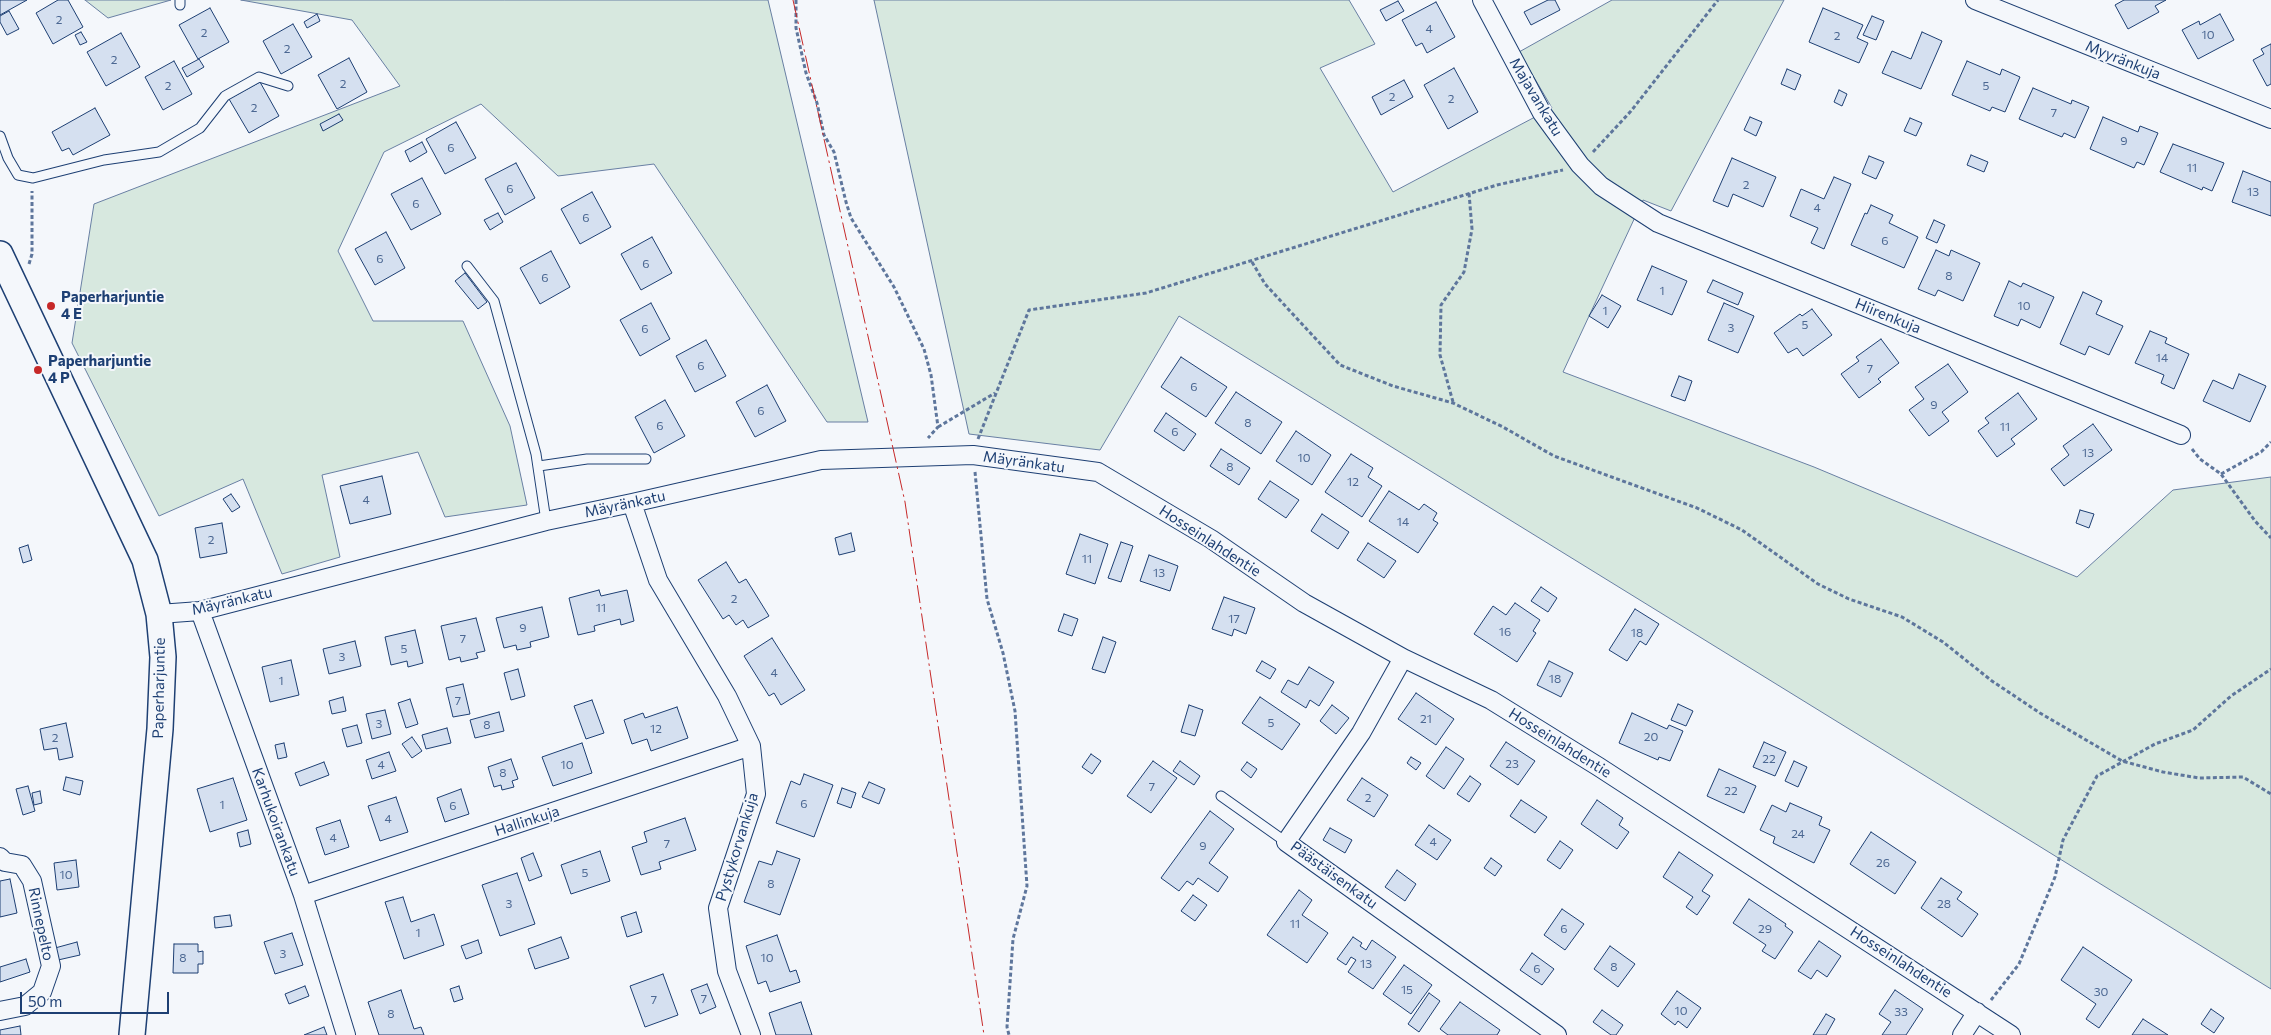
<!DOCTYPE html>
<html>
<head>
<meta charset="utf-8">
<style>
	body { margin:0 }
	#map { position:relative; width:2271px; height:1035px; overflow:hidden; background:#f4f7fb; font-family:Commissioner,sans-serif }
	canvas { display:block }
	.scale { position:absolute; left:20px; top:992px; width:149px; height:22px; box-sizing:border-box; border:2px solid #1d3f73; border-top:0; padding-left:6px; font-size:15px; line-height:18px; white-space:nowrap; color:#1d3f73; -webkit-text-stroke:4px #f4f7fb; paint-order:stroke }
</style>
</head>
<body>
<div id="map">
<canvas width="2271" height="1035"></canvas>
<div class="scale">50 m</div>
</div>
<script>
const context = document.querySelector('canvas').getContext('2d');
context.lineJoin = 'round';
function fillPath(path, color) { context.fillStyle = color; context.fill(path, 'evenodd'); }
const shape = rows => new Path2D(rows.map(r => 'M' + r).join(''));
function trace(path, color, width, dash) { context.strokeStyle = color; context.lineWidth = width; context.lineCap = dash ? 'butt' : 'round'; context.setLineDash(dash || []); context.stroke(path); }
function write(font, color, halo, rows, align = 'center') {
  context.font = font + ' Commissioner,sans-serif'; context.lineWidth = 4; context.setLineDash([]); context.textBaseline = 'middle'; context.strokeStyle = halo; context.fillStyle = color; for (const [text, x, y, turn = 0] of rows) {
    context.save(); context.translate(x, y); context.rotate((+turn || 0) * Math.PI / 180); context.textAlign = isNaN(turn) ? turn : align; if (halo) context.strokeText(text, 0, 0); context.fillText(text, 0, 0); context.restore();
  }
}
const green = shape([
	[85,0,171,0,108,18,85,0],
	[241,0,768,0,868,422,827,422,654,164,558,176,481,104,384,152,338,251,373,321,463,321,510,426,527,505,445,517,418,452,322,475,340,557,282,574,243,479,159,516,72,343,94,204,400,86,352,20,241,0],
	[874,0,1349,0,1375,44,1320,68,1393,192,1552,108,1519,52,1612,0,1784,0,1671,211,1643,200,1563,372,1814,467,2077,577,2173,490,2271,477,2271,989,1179,316,1100,450,969,434,874,0]
]);
fillPath(green, '#d7e8df');
trace(green, '#687fa3', 1);
const building = shape([
	[0,0,27,0,0,15,0,0],
	[58,0,68,0,83,27,53,44,36,13,58,0],
	[1548,0,1555,0,1560,10,1531,25,1524,12,1548,0],
	[2124,0,2166,0,2155,6,2159,12,2128,29,2115,5,2124,0],
	[1398,1,1404,11,1386,21,1380,10,1398,1],
	[1436,2,1455,37,1427,53,1422,43,1416,46,1402,20,1436,2],
	[210,8,229,42,198,59,179,25,210,8],
	[1823,8,1863,25,1857,38,1868,43,1859,63,1809,42,1823,8],
	[9,11,19,29,7,35,0,22,0,16,9,11],
	[317,14,320,21,307,28,304,22,317,14],
	[2220,14,2234,40,2198,59,2182,30,2199,21,2200,25,2220,14],
	[1872,16,1884,21,1876,40,1863,35,1872,16],
	[293,24,312,57,281,74,263,41,293,24],
	[81,32,87,42,80,45,75,35,81,32],
	[1922,32,1942,41,1921,89,1882,73,1892,51,1911,59,1922,32],
	[121,33,140,67,106,86,87,52,121,33],
	[2271,44,2271,84,2267,86,2253,60,2264,54,2261,49,2271,44],
	[349,58,367,92,337,109,318,75,349,58],
	[199,59,204,67,187,77,182,68,199,59],
	[174,61,192,94,163,110,145,77,174,61],
	[1967,61,2000,75,2002,69,2020,77,2005,112,1992,107,1990,111,1952,95,1967,61],
	[1454,68,1478,112,1448,129,1424,85,1454,68],
	[1787,69,1801,75,1795,90,1781,84,1787,69],
	[1404,80,1413,97,1381,115,1372,97,1404,80],
	[260,82,279,116,249,133,229,99,260,82],
	[2033,88,2071,104,2072,100,2089,107,2075,138,2064,133,2062,137,2019,119,2033,88],
	[1839,90,1847,94,1842,106,1834,102,1839,90],
	[95,108,110,135,73,155,69,148,62,151,52,132,95,108],
	[339,114,343,120,323,131,320,124,339,114],
	[1750,117,1762,122,1756,136,1744,130,1750,117],
	[2103,117,2138,132,2140,126,2158,133,2144,165,2137,162,2134,168,2090,149,2103,117],
	[1910,118,1922,123,1916,136,1904,131,1910,118],
	[456,122,476,158,445,174,426,139,456,122],
	[422,142,427,152,410,162,405,151,422,142],
	[2173,144,2224,163,2212,191,2203,187,2202,190,2160,172,2173,144],
	[1971,155,1988,162,1984,172,1967,165,1971,155],
	[1869,156,1884,162,1876,179,1862,173,1869,156],
	[1732,158,1776,177,1763,207,1733,194,1728,207,1713,201,1732,158],
	[516,163,535,198,505,215,485,179,516,163],
	[2243,171,2271,182,2271,216,2232,202,2243,171],
	[1834,177,1851,184,1824,249,1811,243,1818,228,1790,216,1801,189,1824,199,1834,177],
	[422,178,441,214,411,230,391,194,422,178],
	[592,192,611,227,580,244,561,209,592,192],
	[1871,205,1893,215,1889,223,1918,237,1904,268,1851,245,1865,213,1867,214,1871,205],
	[498,213,503,222,490,230,484,220,498,213],
	[1934,220,1945,225,1937,243,1926,238,1934,220],
	[386,232,405,268,375,285,355,249,386,232],
	[652,237,672,273,641,290,621,254,652,237],
	[1936,250,1949,256,1951,250,1980,263,1963,301,1938,290,1935,296,1918,289,1936,250],
	[551,251,570,287,540,304,520,268,551,251],
	[1652,266,1687,281,1672,315,1637,300,1652,266],
	[465,273,487,302,478,309,455,281,465,273],
	[1713,280,1743,293,1738,305,1707,292,1713,280],
	[2009,281,2021,287,2023,283,2054,297,2040,328,2021,319,2018,326,1994,316,2009,281],
	[2083,292,2102,301,2096,314,2123,326,2109,355,2089,346,2085,355,2060,344,2083,292],
	[1602,295,1621,306,1608,328,1589,316,1602,295],
	[651,303,670,339,640,356,620,320,651,303],
	[1724,303,1754,316,1738,353,1708,340,1724,303],
	[1812,309,1832,335,1803,356,1797,348,1788,353,1774,333,1800,314,1802,316,1812,309],
	[2150,331,2167,338,2165,343,2189,354,2174,389,2161,383,2164,375,2135,363,2150,331],
	[1881,339,1899,363,1878,379,1881,382,1859,398,1841,374,1859,361,1856,357,1881,339],
	[706,340,726,376,695,392,676,356,706,340],
	[1181,357,1227,387,1206,417,1161,387,1181,357],
	[1948,364,1968,392,1942,412,1949,421,1929,436,1909,410,1924,399,1915,387,1948,364],
	[2239,374,2266,386,2250,422,2203,401,2213,380,2233,389,2239,374],
	[1679,376,1692,381,1685,401,1671,396,1679,376],
	[767,385,786,421,755,437,736,402,767,385],
	[1236,392,1282,422,1261,454,1215,423,1236,392],
	[2018,393,2037,419,2011,439,2015,444,1997,457,1978,431,1989,423,1985,418,2018,393],
	[665,400,685,436,654,453,635,417,665,400],
	[1166,413,1196,434,1184,451,1154,431,1166,413],
	[2093,424,2112,450,2064,486,2051,469,2069,455,2063,446,2093,424],
	[1296,431,1331,455,1312,485,1276,461,1296,431],
	[1221,449,1250,468,1239,485,1210,466,1221,449],
	[1351,454,1373,468,1368,477,1382,486,1362,517,1325,492,1351,454],
	[382,476,391,514,350,524,340,486,382,476],
	[1270,481,1299,500,1286,518,1258,499,1270,481],
	[1389,491,1419,510,1424,504,1437,513,1433,520,1438,523,1418,553,1369,521,1389,491],
	[231,494,240,507,232,512,223,499,231,494],
	[2080,510,2094,514,2089,528,2076,523,2080,510],
	[1322,514,1349,532,1338,549,1311,531,1322,514],
	[222,523,227,553,200,558,195,528,222,523],
	[851,533,855,551,839,555,835,538,851,533],
	[1080,534,1108,544,1095,584,1066,574,1080,534],
	[1121,542,1133,546,1121,582,1108,578,1121,542],
	[1368,543,1396,561,1384,578,1357,560,1368,543],
	[28,545,32,560,23,563,19,548,28,545],
	[1149,555,1178,566,1170,591,1140,581,1149,555],
	[726,562,739,583,746,579,769,616,748,628,743,620,736,625,729,615,723,619,698,580,726,562],
	[1541,587,1557,598,1548,612,1531,601,1541,587],
	[599,590,601,596,627,590,634,621,621,625,620,619,594,626,595,631,578,635,569,598,599,590],
	[1224,597,1255,608,1246,634,1234,629,1232,636,1212,629,1224,597],
	[1515,603,1540,620,1533,631,1536,633,1517,662,1474,634,1493,606,1506,615,1515,603],
	[542,607,549,637,530,642,531,647,517,650,516,645,504,648,496,618,542,607],
	[1635,609,1659,624,1646,645,1640,641,1627,661,1609,650,1635,609],
	[1064,614,1078,619,1072,636,1058,631,1064,614],
	[476,618,485,651,476,653,478,658,461,662,460,657,449,660,441,626,476,618],
	[415,630,423,663,408,667,407,661,391,665,385,637,415,630],
	[1103,637,1116,642,1105,673,1092,669,1103,637],
	[772,638,805,690,781,705,774,693,769,696,744,656,772,638],
	[355,641,361,666,329,674,323,649,355,641],
	[291,660,299,695,270,702,262,667,291,660],
	[1262,661,1276,669,1270,679,1256,671,1262,661],
	[1549,661,1573,673,1561,697,1537,685,1549,661],
	[1309,667,1334,682,1319,706,1310,700,1306,708,1281,692,1288,680,1298,685,1309,667],
	[518,669,525,696,511,700,504,673,518,669],
	[463,684,470,714,453,717,446,688,463,684],
	[1416,693,1454,719,1436,745,1398,719,1416,693],
	[343,697,346,711,332,714,329,701,343,697],
	[1260,697,1300,724,1282,750,1242,723,1260,697],
	[410,699,418,724,406,728,398,703,410,699],
	[592,700,604,733,586,739,574,706,592,700],
	[1678,704,1693,711,1686,726,1671,720,1678,704],
	[1189,705,1203,710,1195,736,1181,732,1189,705],
	[1332,705,1349,718,1336,734,1320,721,1332,705],
	[677,707,688,738,651,751,647,739,632,744,624,720,643,713,645,718,677,707],
	[385,710,391,734,372,739,366,714,385,710],
	[499,712,504,731,475,738,470,720,499,712],
	[1632,713,1667,729,1669,725,1683,731,1670,761,1659,757,1658,760,1619,743,1632,713],
	[66,723,73,757,59,760,57,748,44,750,40,729,66,723],
	[357,725,362,743,347,747,342,729,357,725],
	[447,728,451,743,426,749,422,735,447,728],
	[412,737,422,751,412,758,402,744,412,737],
	[1506,742,1535,761,1518,785,1490,766,1506,742],
	[1764,742,1786,752,1775,776,1753,767,1764,742],
	[284,743,287,757,278,759,275,745,284,743],
	[582,743,592,773,553,786,542,757,582,743],
	[1446,747,1464,759,1444,789,1426,776,1446,747],
	[389,752,396,771,372,779,366,760,389,752],
	[1091,754,1101,761,1092,774,1082,767,1091,754],
	[1411,757,1421,763,1416,770,1407,763,1411,757],
	[511,759,518,779,512,781,514,787,502,790,501,785,494,787,488,767,511,759],
	[1153,761,1177,778,1151,813,1127,796,1153,761],
	[1180,761,1200,776,1194,785,1173,771,1180,761],
	[1794,761,1807,767,1798,787,1785,781,1794,761],
	[324,762,329,775,300,786,295,773,324,762],
	[1247,762,1257,769,1251,778,1241,770,1247,762],
	[1719,769,1756,786,1744,813,1707,796,1719,769],
	[804,774,833,785,814,837,776,823,791,781,800,785,804,774],
	[1470,776,1481,784,1469,802,1457,794,1470,776],
	[66,777,83,781,80,795,63,790,66,777],
	[233,778,247,820,210,832,197,789,233,778],
	[1362,778,1388,795,1374,817,1347,800,1362,778],
	[869,782,885,789,879,804,862,797,869,782],
	[28,786,35,811,23,815,16,789,28,786],
	[842,788,856,793,851,808,837,803,842,788],
	[461,789,469,814,445,822,437,798,461,789],
	[40,791,42,803,34,805,32,793,40,791],
	[396,797,408,832,380,841,368,806,396,797],
	[1521,800,1547,817,1535,833,1510,816,1521,800],
	[1597,800,1623,818,1619,825,1629,832,1617,849,1581,824,1597,800],
	[1790,803,1822,817,1819,825,1830,830,1814,863,1773,843,1775,837,1760,830,1772,805,1786,812,1790,803],
	[1210,811,1234,829,1209,863,1228,877,1218,892,1198,878,1193,885,1187,881,1179,891,1161,878,1210,811],
	[685,818,696,850,659,862,661,869,641,875,632,847,647,842,644,832,685,818],
	[340,820,349,847,325,855,316,828,340,820],
	[1429,825,1451,840,1437,860,1415,845,1429,825],
	[1330,828,1352,840,1345,853,1323,840,1330,828],
	[248,830,251,844,240,847,237,833,248,830],
	[1871,832,1916,862,1895,894,1850,864,1871,832],
	[1560,841,1573,850,1560,869,1547,860,1560,841],
	[600,851,610,881,571,894,561,865,600,851],
	[777,851,800,859,780,915,744,902,759,861,772,865,777,851],
	[1679,852,1713,875,1702,891,1710,896,1697,915,1686,907,1693,897,1663,877,1679,852],
	[533,853,542,876,529,881,521,858,533,853],
	[1491,858,1502,866,1495,876,1484,868,1491,858],
	[76,860,79,887,57,890,54,863,76,860],
	[1397,870,1416,884,1405,901,1385,887,1397,870],
	[517,873,535,924,500,936,482,885,517,873],
	[1941,878,1962,892,1957,899,1978,914,1962,937,1921,908,1941,878],
	[10,879,17,913,0,917,0,881,10,879],
	[1299,890,1312,900,1302,915,1328,933,1307,963,1267,935,1299,890],
	[1193,895,1207,905,1195,921,1181,911,1193,895],
	[403,897,411,922,434,914,444,945,404,959,385,902,403,897],
	[1749,899,1786,924,1785,926,1793,932,1775,959,1762,951,1766,945,1733,923,1749,899],
	[1562,909,1584,924,1565,950,1544,935,1562,909],
	[636,912,642,932,627,937,621,917,636,912],
	[230,915,232,926,215,928,214,917,230,915],
	[292,933,303,965,275,974,264,942,292,933],
	[777,935,790,972,796,970,800,982,770,992,766,981,758,984,746,946,777,935],
	[561,937,569,958,535,969,528,949,561,937],
	[1353,937,1362,943,1360,946,1366,950,1372,940,1396,957,1373,989,1348,972,1356,960,1351,957,1346,965,1337,959,1353,937],
	[478,940,482,953,466,959,461,946,478,940],
	[1819,941,1841,956,1827,977,1817,970,1811,979,1798,971,1819,941],
	[77,942,80,955,58,960,55,948,77,942],
	[174,944,198,944,198,952,203,951,203,964,198,964,198,973,173,973,174,944],
	[1610,946,1635,964,1618,987,1594,969,1610,946],
	[2083,947,2132,980,2099,1028,2086,1019,2096,1004,2061,980,2083,947],
	[1532,953,1554,969,1542,985,1520,970,1532,953],
	[26,959,30,972,0,982,0,967,26,959],
	[1404,965,1432,985,1411,1014,1383,994,1404,965],
	[663,974,678,1015,645,1027,630,986,663,974],
	[707,984,716,1007,700,1014,691,990,707,984],
	[305,986,309,996,289,1004,285,994,305,986],
	[459,986,463,999,454,1002,450,989,459,986],
	[401,990,414,1029,421,1027,424,1035,379,1035,368,1002,401,990],
	[1895,990,1923,1009,1906,1035,1882,1035,1891,1022,1879,1014,1895,990],
	[1677,991,1701,1008,1687,1028,1678,1021,1675,1025,1661,1014,1677,991],
	[1429,993,1440,1001,1419,1032,1408,1024,1429,993],
	[801,1002,812,1035,776,1035,769,1013,801,1002],
	[1460,1002,1500,1030,1497,1035,1448,1035,1440,1029,1460,1002],
	[2211,1009,2224,1018,2214,1033,2201,1024,2211,1009],
	[1602,1010,1623,1025,1616,1035,1611,1035,1593,1022,1602,1010],
	[1826,1014,1835,1019,1826,1035,1813,1035,1826,1014],
	[2143,1019,2168,1035,2132,1035,2143,1019],
	[20,1026,21,1035,0,1035,0,1030,20,1026],
	[324,1027,327,1035,304,1035,324,1027]
]);
fillPath(building, '#d5e0f0');
trace(building, '#1d3f73', 1);
const lane = shape([
	[180,5,180,0],
	[0,136,8,158,18,175,33,178,104,160,159,152,200,128,225,96,259,77,288,86],
	[467,266,494,301,536,454,546,521],
	[539,466,587,459,646,459],
	[1221,796,1286,842]
]);
const street = shape([
	[1482,0,1542,113,1580,165,1601,186,1658,223,2181,435],
	[1975,0,2271,119],
	[632,503,658,580,727,696,751,746,756,794,718,908,727,971,751,1035],
	[200,611,303,895,346,1035],
	[159,614,200,611,546,521,632,503,821,460,973,455,1098,472,1211,539,1304,603,1403,658,1491,700,1599,767,2011,1035],
	[1403,658,1361,733,1286,842,1557,1035],
	[0,857,5,862,22,865,32,881,51,966,42,992,25,1006,0,1011],
	[303,895,751,746],
	[1962,1035,1977,1012]
]);
const secondary = shape([
	[0,254,145,560,159,614,163,657,160,729,132,1035]
]);
trace(lane, '#1d3f73', 11);
trace(street, '#1d3f73', 20);
trace(secondary, '#1d3f73', 28);
trace(shape([
	[796,0,796,28,806,73,817,103,824,135,834,152,846,202,851,218,894,287,924,349,931,375,938,427,928,438],
	[1593,152,1631,111,1718,0],
	[1252,262,1265,284,1340,365,1393,386,1453,403,1503,427,1554,456,1697,508,1742,530,1818,584,1849,599,1902,617,1943,642,1992,681,2040,713,2122,761,2163,772,2199,778,2243,777,2271,794],
	[29,264,32,254,32,191],
	[1453,402,1440,355,1441,305,1464,272,1472,229,1469,193],
	[938,427,995,393],
	[978,439,1029,310,1146,293,1497,185,1563,170],
	[2192,449,2200,459,2221,474,2255,521,2271,538],
	[975,472,987,599,1003,653,1015,711,1027,886,1013,939,1007,1027,1009,1035],
	[2221,474,2261,452,2271,442],
	[1991,1000,2019,964,2055,877,2063,840,2097,776,2155,744,2193,730,2231,696,2271,669]
]), '#5e769c', 3, [4, 2.5]);
trace(lane, '#f4f7fb', 9);
trace(street, '#f4f7fb', 18);
trace(secondary, '#f4f7fb', 25);
trace(shape([
	[793,0,905,502,984,1035]
]), '#c62828', 1, [18, 4, 2.5, 4]);
for (const [x, y, r, color] of [
	[51,306,5,"#c62828"],
	[38,370,5,"#c62828"]
]) { const dot = new Path2D(); dot.arc(x, y, r, 0, 2 * Math.PI); context.fillStyle = color; context.fill(dot); trace(dot, '#f4f7fb', 2); }
write('12px', '#4b6792', null, [
	["2",59,20],
	["4",1429,29],
	["2",204,33],
	["10",2208,35],
	["2",1837,36],
	["2",287,49],
	["2",114,60],
	["2",343,84],
	["2",168,86],
	["5",1986,86],
	["2",1392,97],
	["2",1451,99],
	["2",254,108],
	["7",2054,113],
	["9",2124,141],
	["6",451,148],
	["11",2192,168],
	["2",1746,185],
	["6",510,189],
	["13",2253,192],
	["6",416,204],
	["4",1817,208],
	["6",586,218],
	["6",1885,241],
	["6",380,259],
	["6",646,264],
	["8",1949,276],
	["6",545,278],
	["1",1662,291],
	["10",2024,306],
	["1",1605,311],
	["5",1805,325],
	["3",1731,328],
	["6",645,329],
	["14",2162,358],
	["6",701,366],
	["7",1870,369],
	["6",1194,387],
	["9",1934,405],
	["6",761,411],
	["8",1248,423],
	["6",660,426],
	["11",2005,427],
	["6",1175,432],
	["13",2088,453],
	["10",1304,458],
	["8",1230,467],
	["12",1353,482],
	["4",366,500],
	["14",1403,522],
	["2",211,540],
	["11",1087,559],
	["13",1159,573],
	["2",734,599],
	["11",601,608],
	["17",1234,619],
	["9",523,628],
	["16",1505,632],
	["18",1637,633],
	["7",463,639],
	["5",404,649],
	["3",342,657],
	["4",774,673],
	["18",1555,679],
	["1",281,681],
	["7",458,701],
	["21",1426,719],
	["5",1271,723],
	["3",379,724],
	["8",487,725],
	["12",656,729],
	["20",1651,737],
	["2",55,738],
	["22",1769,759],
	["23",1512,764],
	["4",381,765],
	["10",567,765],
	["8",503,773],
	["7",1152,787],
	["22",1731,791],
	["2",1368,798],
	["6",804,804],
	["1",222,805],
	["6",453,806],
	["4",388,819],
	["24",1798,834],
	["4",333,838],
	["4",1433,842],
	["7",667,844],
	["9",1203,846],
	["26",1883,863],
	["5",585,873],
	["10",66,875],
	["8",771,884],
	["3",509,904],
	["28",1944,904],
	["11",1295,924],
	["6",1564,929],
	["29",1765,929],
	["1",418,933],
	["3",283,954],
	["8",183,958],
	["10",767,958],
	["13",1366,964],
	["8",1614,967],
	["6",1537,969],
	["15",1407,990],
	["30",2101,992],
	["7",704,999],
	["7",654,1000],
	["10",1681,1011],
	["33",1901,1012],
	["8",391,1014]
]);
write('15px', '#1d3f73', '#f4f7fb', [
	["Myyränkuja",2123,60,22],
	["Majavankatu",1536,97,59],
	["Hiirenkuja",1888,316,22],
	["Mäyränkatu",1024,462,8],
	["Mäyränkatu",625,504,-12],
	["Hosseinlahdentie",1210,541,33],
	["Mäyränkatu",232,601,-13],
	["Paperharjuntie",159,688,-89],
	["Hosseinlahdentie",1560,743,32],
	["Hallinkuja",527,821,-18],
	["Karhukoirankatu",276,822,70],
	["Pystykorvankuja",737,847,-73],
	["Päästäisenkatu",1334,875,36],
	["Rinnepelto",41,924,78],
	["Hosseinlahdentie",1901,962,33]
]);
write('bold 15px', '#1d3f73', '#f4f7fb', [
	["Paperharjuntie",61,297],
	["4 E",61,314],
	["Paperharjuntie",48,361],
	["4 P",48,378]
], 'left');
</script>
</body>
</html>
